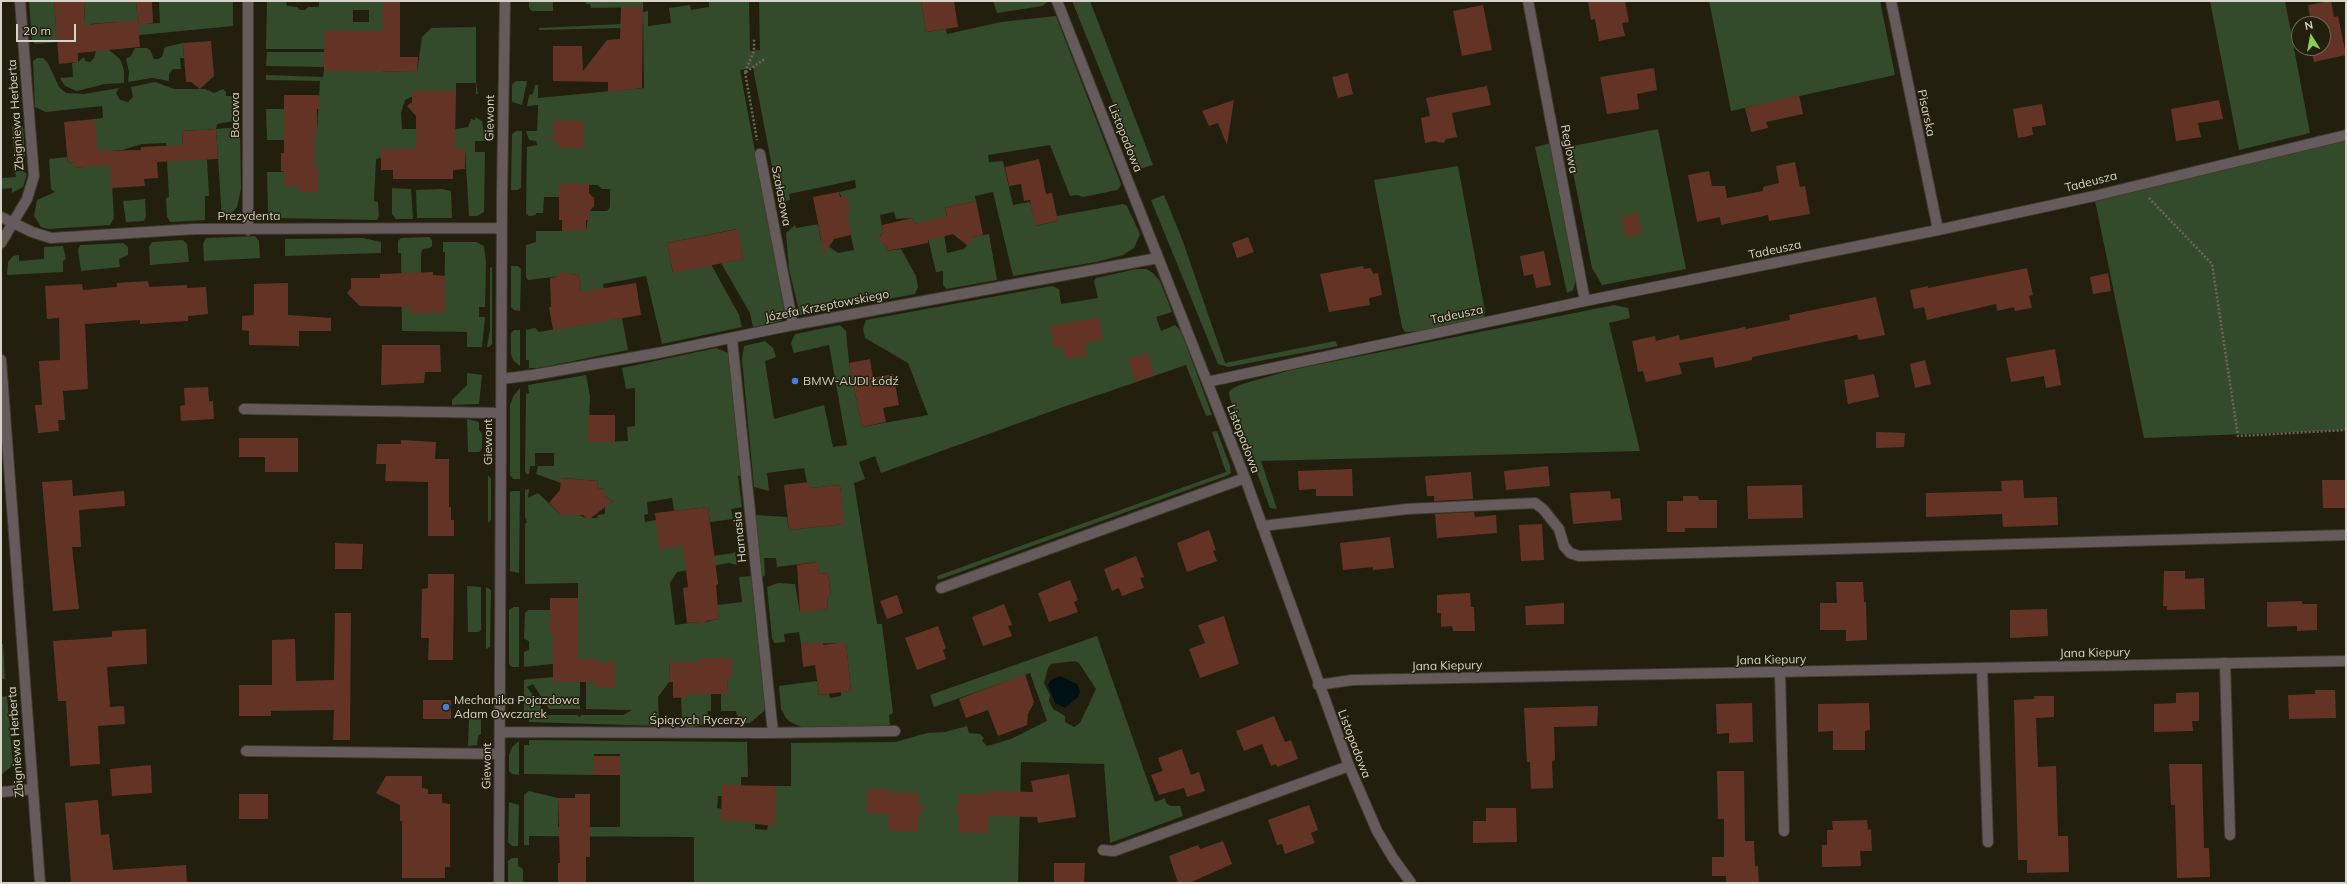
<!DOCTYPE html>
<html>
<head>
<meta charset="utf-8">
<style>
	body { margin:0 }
	#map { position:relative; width:2347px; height:884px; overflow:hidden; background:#231f0e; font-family:Mulish,sans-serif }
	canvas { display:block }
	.frame { position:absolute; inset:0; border:2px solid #d6d4c8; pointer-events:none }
	.north { position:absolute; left:2291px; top:16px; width:40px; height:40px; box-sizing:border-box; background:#231f0e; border:1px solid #6b6758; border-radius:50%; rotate:349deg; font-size:11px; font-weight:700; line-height:16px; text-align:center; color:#d6d4c8 }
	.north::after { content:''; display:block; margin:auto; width:14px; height:18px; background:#87cf4a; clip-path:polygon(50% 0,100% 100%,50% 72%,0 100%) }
	.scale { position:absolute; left:16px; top:24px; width:60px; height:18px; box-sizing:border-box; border:2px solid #d6d4c8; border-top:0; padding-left:5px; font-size:12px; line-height:14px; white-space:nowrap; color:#d6d4c8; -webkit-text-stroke:3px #231f0e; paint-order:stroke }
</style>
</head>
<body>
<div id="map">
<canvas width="2347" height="884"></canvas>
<div class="frame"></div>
<div class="north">N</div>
<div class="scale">20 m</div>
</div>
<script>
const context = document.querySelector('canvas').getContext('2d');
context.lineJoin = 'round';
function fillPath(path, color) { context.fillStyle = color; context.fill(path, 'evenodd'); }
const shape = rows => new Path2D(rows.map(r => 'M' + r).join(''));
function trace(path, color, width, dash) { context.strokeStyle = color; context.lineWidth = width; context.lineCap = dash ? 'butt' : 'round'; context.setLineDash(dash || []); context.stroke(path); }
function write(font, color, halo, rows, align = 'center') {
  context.font = font + ' Mulish,sans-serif'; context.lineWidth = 3; context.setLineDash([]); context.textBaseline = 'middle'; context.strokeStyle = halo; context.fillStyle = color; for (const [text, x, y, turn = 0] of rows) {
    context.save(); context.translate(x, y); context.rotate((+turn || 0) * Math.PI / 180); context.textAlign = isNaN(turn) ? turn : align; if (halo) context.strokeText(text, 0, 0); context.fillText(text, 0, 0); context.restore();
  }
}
fillPath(shape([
	[29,1,54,1,56,26,85,23,84,1,136,1,138,24,160,23,159,2,161,1,233,1,233,26,119,37,117,22,90,24,91,39,35,44,32,41],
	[267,1,286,1,287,6,297,7,300,10,305,10,308,7,319,7,319,1,383,1,383,72,417,72,422,37,431,28,476,27,476,82,478,94,476,94,476,83,456,83,456,91,424,91,405,100,401,113,402,129,456,129,468,127,471,119,475,120,475,117,482,121,485,141,475,141,475,152,485,152,484,212,477,216,469,216,465,149,382,149,381,158,376,159,374,201,378,202,379,215,377,220,277,218,268,213,267,172,285,172,285,186,298,186,298,192,318,192,318,168,315,168,300,140,267,140,266,109,284,109,284,130,317,130,320,81,266,80,266,75,323,77,324,71,357,71,357,31,324,31,324,49,266,49],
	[369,10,369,22,353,22,353,10],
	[529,1,553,1,553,11,532,11,529,8],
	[586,1,643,1,643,7,591,8,590,4,586,4],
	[715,1,749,1,750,51,760,50,759,1,921,1,926,32,946,29,947,34,1001,22,1056,16,1121,184,1120,187,1117,190,1083,197,1077,195,1070,196,1050,145,988,155,989,162,1003,161,1013,205,1030,202,1036,226,1058,221,1057,216,1123,204,1127,206,1140,234,1134,248,1123,255,1096,262,1013,276,993,192,975,196,976,201,945,208,949,227,943,228,947,253,964,249,973,237,989,234,997,280,946,289,943,285,943,271,936,272,924,222,914,224,913,218,896,219,894,212,880,215,883,232,880,236,882,242,886,245,887,251,901,249,916,276,918,287,915,294,800,315,789,269,786,233,795,225,796,228,819,224,818,224,821,241,838,253,854,250,846,212,849,212,839,192,856,188,855,180,789,194,790,200,779,203,753,68,740,70,765,206,787,307,781,321,753,327,750,313,721,263,743,259,737,229,667,243,673,273,707,257,739,315,742,327,662,344,646,276,603,284,610,320,622,318,628,350,538,368,529,368,529,360,526,360,526,330,535,328,539,332,586,324,578,274,528,280,526,277,526,245,536,242,536,231,586,231,589,211,607,211,610,207,610,189,602,189,598,185,559,184,559,197,544,197,543,213,536,213,536,215,529,216,526,213,527,147,537,145,536,141,529,140,526,131,537,131,538,109,538,105,527,106,529,95,533,94,535,85,538,85,538,98,644,88,643,12,648,11,648,26,671,23,669,8,690,5,691,10,709,7,709,2],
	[993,1,1047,1,1047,2,1042,6,997,13],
	[1072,1,1090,1,1153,165,1140,169],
	[1709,1,1880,1,1895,75,1731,111],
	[2210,1,2285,1,2310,133,2239,150],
	[621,24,621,28,539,30,539,28],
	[183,43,184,58,180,58,181,69,173,69,169,74,169,81,152,78,128,82,129,72,126,59,131,56,135,48,147,48,150,50,154,59,158,59,162,57,165,47],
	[99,49,109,50,120,59,124,70,124,83,105,84,77,91,65,86,60,78,73,77,72,63,78,62,84,57,85,61,90,62,94,58,96,51],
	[267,52,324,52,324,67,266,66],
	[37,58,43,58,48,63,59,87,66,93,84,94,119,88,116,93,120,100,128,102,133,97,131,87,155,82,174,89,205,89,214,93,223,89,226,92,226,96,233,96,233,121,217,124,216,129,240,127,241,189,237,207,230,215,222,218,216,129,182,131,184,160,207,159,209,196,205,196,205,220,170,222,167,216,166,198,169,197,166,143,142,144,122,150,110,151,114,218,110,225,48,229,41,227,34,216,37,200,55,192,51,189,49,159,67,157,68,163,74,162,75,168,83,167,83,162,95,119,103,118,102,106,46,112,35,107,33,61],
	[516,81,527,81,522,105,512,102,512,84],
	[23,126,25,156,21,160,15,161,12,127],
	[1658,129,1686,269,1602,285,1592,268,1568,147],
	[516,131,522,131,521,188,518,190,511,190,512,134],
	[2346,135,2346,430,2144,438,2094,196],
	[1551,143,1576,279,1573,290,1567,293,1535,147],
	[1458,166,1485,311,1484,317,1423,331,1405,332,1402,327,1374,180],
	[15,171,23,171,27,174,23,187,12,193,12,188,1,189,1,178,16,177],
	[392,188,411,189,413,219,396,219,392,214],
	[442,189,451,191,452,218,417,218,416,190],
	[1164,195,1182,239,1225,363,1335,341,1338,346,1228,367,1218,364,1151,200],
	[145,199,146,217,144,221,126,222,123,201],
	[255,236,259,241,260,258,204,261,203,244,206,238],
	[429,237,432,240,432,246,430,248,423,249,421,253,421,275,409,276,409,312,444,313,445,252,443,252,443,242,476,242,484,246,486,262,485,307,479,307,479,317,485,317,482,347,467,347,467,332,402,331,401,253,398,253,398,241,401,238],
	[363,238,381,242,381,253,285,256,285,239],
	[183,240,187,244,189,262,150,265,149,247,152,242],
	[123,243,128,247,128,255,119,259,120,267,81,271,78,250,80,245],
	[63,246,66,259,63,261,63,272,7,275,8,262,13,256,19,255,19,261,44,259,44,247],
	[511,266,518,266,521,269,520,311,514,310,511,307],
	[492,267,492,344,489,347,487,347,490,330,490,268],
	[1136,269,1146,269,1153,273,1160,281,1172,312,1156,317,1161,331,1175,325,1181,331,1212,415,1206,416,1186,365,1063,407,881,473,875,456,859,462,865,479,854,483,877,624,882,624,893,713,889,715,890,725,879,727,802,727,790,722,786,718,781,709,779,686,817,681,819,695,829,694,830,698,841,696,841,692,851,691,846,643,801,644,799,632,784,634,785,642,774,643,772,638,767,587,778,583,795,584,800,612,828,609,827,596,831,595,828,573,819,574,817,562,777,567,776,558,764,558,765,575,762,578,754,515,787,517,789,530,843,524,840,485,810,488,810,482,807,482,804,468,767,473,769,491,754,487,742,359,744,346,765,341,773,348,776,357,765,361,774,419,824,405,833,447,847,445,829,345,794,353,791,343,795,334,840,325,846,331,849,363,862,427,928,415,908,363,865,338,863,329,866,320,1052,286,1059,289,1061,304,1098,298,1094,281,1096,278],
	[1614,305,1628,308,1630,318,1609,323,1640,451,1261,461,1277,509,1270,508,1230,399,1229,392,1232,389,1239,385,1291,370],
	[514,330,520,330,520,366,513,360,511,354,511,333],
	[716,348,728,353,742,475,738,476,742,507,731,509,733,519,710,522,708,507,674,511,672,498,647,502,648,514,644,515,645,522,656,520,703,543,705,557,734,553,735,551,737,565,729,563,677,572,670,583,675,625,697,622,701,625,705,622,719,619,717,605,742,602,739,577,752,576,766,700,764,711,750,723,739,724,736,711,721,711,721,694,727,691,728,678,732,678,732,658,700,658,700,662,670,662,669,682,658,697,659,726,529,722,529,717,524,715,524,680,530,679,553,677,553,682,580,682,580,709,549,709,533,684,527,687,547,715,577,715,580,717,581,715,623,715,632,710,586,709,586,682,595,682,595,688,597,659,524,667,524,652,529,650,529,641,524,639,525,613,528,610,550,610,550,634,578,634,578,583,525,584,525,524,527,522,525,517,525,490,529,489,528,498,538,493,561,515,567,510,586,518,597,518,598,515,605,514,605,507,613,501,604,496,604,489,597,488,598,481,562,478,561,483,536,474,538,466,554,466,554,453,535,453,535,466,530,466,529,474,526,474,525,471,526,394,529,393,528,385,586,375,590,397,588,442,628,441,627,427,635,426,635,388,626,389,622,368],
	[467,373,482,375,479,404,452,405,452,400,467,385],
	[520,388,520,479,513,479,510,475,510,405,514,395],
	[467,419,479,422,479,430,482,433,482,449,479,452,468,452],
	[1217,431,1230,466,1231,473,1226,476,938,580,937,576,1226,472,1212,432],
	[488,475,491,479,491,520,488,523],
	[513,491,520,491,519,573,510,571,510,492],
	[467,586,481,587,481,630,479,632,468,632],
	[486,587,491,590,490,647,486,649],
	[514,607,519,607,519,667,512,667,509,664,509,610],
	[1097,636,1155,802,1165,798,1166,803,1171,806,1180,806,1183,816,1110,843,1104,764,1021,762,1018,883,694,883,694,837,529,836,529,845,524,845,524,795,529,791,558,798,558,827,620,827,620,754,594,754,594,775,524,774,524,745,529,745,529,740,747,742,748,777,741,777,741,785,722,796,718,796,717,808,755,814,755,829,767,830,776,786,791,786,791,743,896,742,927,733,945,732,967,726,969,733,980,734,984,738,982,741,987,746,1011,739,1047,721,1030,673,934,707,930,695],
	[1075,661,1079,663,1096,689,1080,723,1074,727,1065,722,1065,716,1053,709,1049,701,1050,695,1044,683,1048,668,1051,664],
	[3,644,5,679,1,679,1,645],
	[701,690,711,690,711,711,707,711,708,716,704,724,690,728,682,725,681,697,685,697,688,694,701,694],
	[7,696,13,765,1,775,1,697],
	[481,717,481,734,478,736,477,745,468,746,469,718],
	[519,741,519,775,512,774,509,771,509,755,512,747],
	[509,802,519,805,518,846,512,846,508,842],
	[512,858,518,858,518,866,523,869,523,883,508,883,508,861]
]), '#334b2a');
fillPath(shape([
	[1060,676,1077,684,1080,691,1078,697,1065,708,1055,703,1048,685,1051,680]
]), '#001115');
fillPath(shape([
	[54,1,84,1,85,25,138,20,140,47,78,53,78,62,59,64],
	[136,1,152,1,153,23,138,25],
	[383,1,400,1,400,57,418,57,417,72,324,71,324,31,383,31],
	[921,1,954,1,958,27,926,32],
	[1588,1,1625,1,1629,22,1622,23,1625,36,1599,41,1595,19,1591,20],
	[2331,1,2334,17,2338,16,2346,55,2314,62,2311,48,2323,48,2323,24,2305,24,2311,23,2308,5],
	[1483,5,1492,50,1462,56,1453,11],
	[621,7,643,7,642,88,608,92,608,82,553,81,553,46,582,46,583,71,607,40,620,39],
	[211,41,214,76,200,89,191,82,186,82,183,43],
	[1654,68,1657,90,1637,94,1639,109,1607,114,1600,77],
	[1348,73,1353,94,1338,98,1332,77],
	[1487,86,1491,105,1452,113,1457,137,1446,139,1444,143,1434,141,1425,143,1421,118,1430,116,1426,98],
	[412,91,456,91,455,149,465,149,465,169,453,170,453,179,393,179,393,170,381,170,381,149,416,149,416,116,407,106,412,102],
	[284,95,319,95,320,109,317,109,317,130,315,130,315,168,318,168,318,192,298,192,298,186,284,186,285,172,281,171,281,153,284,153],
	[1799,95,1803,114,1766,122,1768,128,1751,132,1745,108],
	[1234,100,1227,145,1218,123,1209,126,1202,111],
	[2219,100,2223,119,2198,123,2201,137,2176,141,2171,109],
	[2042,104,2046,125,2032,127,2033,135,2018,138,2013,109],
	[95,119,98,151,141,150,141,147,183,145,182,131,216,129,218,159,157,162,158,178,144,179,145,186,111,188,110,165,74,168,74,162,68,163,64,122],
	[554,120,584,121,583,148,559,148,559,142,553,142],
	[1039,159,1046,194,1052,193,1058,221,1035,226,1030,200,1024,201,1021,184,1009,186,1005,167],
	[1795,162,1800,187,1805,186,1810,214,1769,221,1768,215,1721,225,1720,217,1697,222,1688,175,1709,171,1712,186,1725,186,1727,198,1763,191,1763,187,1779,183,1776,166],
	[559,184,589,184,589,193,594,198,594,206,589,212,589,220,586,220,586,231,562,231,562,220,559,220],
	[839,192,840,197,847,196,850,212,847,212,851,235,834,239,824,255,813,197],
	[976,201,983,235,973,237,968,246,953,234,928,240,928,243,887,251,886,245,878,240,883,232,882,225,913,218,914,224,947,216,945,208],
	[1637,213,1642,233,1627,237,1621,217],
	[738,229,743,259,673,273,667,243],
	[1248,237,1254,252,1237,258,1232,243],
	[1544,251,1551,285,1536,288,1533,274,1524,276,1520,256],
	[1363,266,1364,269,1371,268,1373,274,1378,273,1382,295,1369,298,1370,305,1329,312,1320,274],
	[2027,268,2033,295,2029,296,2032,308,2015,311,2014,307,1997,311,1996,304,1927,320,1924,307,1914,309,1910,290,1928,286,1928,288],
	[562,271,568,275,578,274,581,292,636,283,641,315,553,330,549,307,551,307,550,278,556,277],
	[433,272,433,275,445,276,445,313,409,313,409,307,360,306,347,293,351,288,351,278,380,278,380,274],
	[2108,273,2111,291,2093,294,2090,277],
	[148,281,149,287,187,285,187,288,206,287,208,314,188,316,188,321,140,324,140,320,85,324,88,389,63,391,65,420,58,420,59,431,38,433,35,405,42,405,39,361,60,360,59,318,47,319,45,286,82,284,83,290,117,287,117,283],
	[288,283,288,315,331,318,331,331,299,331,299,346,249,345,249,331,242,330,242,316,254,315,254,284],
	[1876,297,1885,335,1859,340,1857,335,1752,357,1752,360,1715,368,1713,357,1679,363,1682,374,1646,382,1643,371,1638,372,1632,341,1655,336,1656,341,1679,335,1680,340,1745,327,1746,329,1790,320,1789,315],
	[1099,318,1103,340,1085,343,1087,356,1065,359,1063,346,1054,348,1050,326],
	[382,345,440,345,441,372,425,372,424,383,381,385],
	[2055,349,2061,385,2046,388,2044,376,2011,382,2006,358],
	[1148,353,1155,375,1135,381,1128,359],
	[870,359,873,378,893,374,899,405,883,408,886,422,862,427,849,363],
	[1925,360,1931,384,1915,388,1910,364],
	[1874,374,1879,397,1848,404,1844,380],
	[208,387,209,401,213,401,214,419,181,421,180,406,185,405,184,388],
	[588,415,615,415,615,442,588,442],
	[1876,432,1905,433,1904,447,1876,448],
	[239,438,298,438,298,472,265,472,265,457,239,457],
	[401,440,436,442,435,459,449,459,449,507,451,507,451,520,454,520,454,536,428,536,428,482,385,481,386,464,376,464,377,444,401,444],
	[1548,466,1550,486,1506,490,1504,471],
	[1352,469,1353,496,1316,496,1316,489,1299,490,1298,471],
	[1471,472,1473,499,1434,501,1434,496,1427,496,1425,476],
	[561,478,598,481,597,488,604,489,604,496,613,501,591,518,586,518,583,515,561,515,549,503,560,490],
	[72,480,73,496,124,491,125,506,79,510,81,547,72,547,79,609,53,611,42,482],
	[2023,480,2024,498,2057,497,2058,525,2003,527,2002,514,1926,517,1926,493,2002,491,2001,481],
	[2322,480,2346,480,2346,508,2323,508],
	[810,482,810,488,840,485,844,524,789,530,784,485],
	[1802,485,1803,518,1748,519,1747,486],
	[1610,491,1611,499,1620,498,1622,520,1573,524,1570,493],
	[1683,496,1698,496,1699,500,1717,500,1717,528,1685,528,1685,532,1667,532,1667,501,1683,501],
	[708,507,718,584,716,585,719,619,706,621,702,626,697,622,687,623,683,588,688,587,683,546,659,549,655,513],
	[1474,512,1475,517,1496,515,1497,533,1437,538,1435,514],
	[1542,524,1544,560,1521,561,1519,525],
	[1209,530,1216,550,1213,551,1217,561,1187,572,1177,543],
	[1390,537,1394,568,1373,570,1373,567,1343,570,1340,543],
	[335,543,363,544,362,569,335,569],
	[1136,556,1144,577,1140,578,1144,588,1122,596,1119,588,1112,591,1104,569],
	[818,562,819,574,828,573,831,596,827,596,828,609,800,613,797,565],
	[2164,571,2185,571,2185,579,2204,578,2205,609,2167,610,2167,606,2163,606],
	[428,574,454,574,453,660,428,660,429,638,421,638,422,589,428,588],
	[1070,580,1078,600,1074,602,1078,612,1049,622,1038,593],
	[1836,582,1863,582,1864,602,1866,602,1867,640,1846,641,1846,630,1820,630,1820,603,1837,603],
	[1470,593,1471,607,1474,607,1475,631,1453,631,1452,626,1441,627,1441,613,1437,613,1437,595],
	[897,595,903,613,887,619,880,601],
	[550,598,578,598,578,659,597,659,597,663,615,662,615,688,595,688,595,682,553,682,553,634,550,634],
	[2302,601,2302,604,2317,604,2317,630,2297,631,2297,626,2267,627,2267,602],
	[1564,603,1564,624,1526,625,1525,606],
	[1004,604,1012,625,1008,626,1012,636,983,646,972,617],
	[2047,609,2048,636,2010,638,2010,610],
	[335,613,351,613,350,740,333,740,334,710,271,711,271,716,239,716,239,685,272,685,272,640,295,639,296,681,334,680],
	[1224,616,1239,664,1200,678,1189,649,1205,643,1198,625],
	[938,626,946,648,943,650,946,659,917,670,905,638],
	[146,629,147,664,107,667,110,707,124,706,125,724,98,726,100,764,70,766,66,701,58,701,53,641,112,637,112,631],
	[823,642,823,645,846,642,851,691,819,695,815,665,803,667,801,644],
	[700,658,732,658,732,678,728,678,727,694,690,694,685,697,673,698,673,682,669,682,670,662,700,662],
	[1025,674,1034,702,1028,714,1027,725,998,736,988,710,966,718,959,699],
	[2315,690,2335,690,2336,718,2289,719,2288,695,2315,694],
	[2199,692,2199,721,2192,721,2193,731,2154,732,2154,704,2176,703,2176,693],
	[2034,696,2054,696,2054,717,2036,718,2038,767,2056,766,2058,836,2068,836,2069,872,2027,873,2027,860,2018,860,2014,700,2034,699],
	[423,700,451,700,451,719,423,719],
	[1752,703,1753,742,1729,743,1729,733,1717,734,1716,704],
	[1869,703,1870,730,1865,731,1865,750,1833,750,1833,731,1818,732,1818,704],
	[1598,706,1597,726,1554,727,1555,760,1552,761,1553,788,1531,789,1530,762,1527,762,1524,708],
	[1274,716,1285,742,1291,740,1298,759,1277,767,1276,764,1271,766,1262,744,1244,751,1236,731],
	[1182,749,1191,775,1199,772,1205,791,1187,797,1184,788,1159,795,1151,775,1163,771,1158,758],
	[594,756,620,756,620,775,594,775],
	[2169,764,2202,764,2204,848,2209,848,2210,877,2177,878,2175,805,2171,805],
	[151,765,152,793,112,796,110,769],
	[1717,771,1744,771,1745,841,1754,841,1755,866,1758,866,1759,883,1726,883,1726,876,1712,876,1712,857,1724,857,1724,819,1718,819],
	[1069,774,1076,817,1038,823,1037,817,989,816,988,833,958,833,959,815,954,809,959,804,959,794,988,794,988,791,1033,792,1031,781],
	[386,776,422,776,422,788,428,789,428,794,442,794,442,803,450,804,450,867,445,867,445,878,402,878,402,821,400,821,400,805,376,793],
	[722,785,776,786,775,826,755,824,755,822,721,820],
	[867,789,891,789,891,793,919,793,919,803,924,809,919,814,918,832,888,831,889,814,867,813],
	[239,794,268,794,268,819,239,819],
	[575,794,590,794,590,857,586,857,586,883,558,883,558,863,560,863,558,798,575,798],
	[98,800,101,835,109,834,113,870,186,865,187,883,71,883,65,803],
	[1309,805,1318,830,1311,833,1315,843,1285,854,1282,844,1277,845,1268,820],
	[1486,808,1516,808,1517,842,1473,843,1473,821,1486,821],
	[1867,820,1868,830,1871,829,1872,851,1860,851,1861,866,1822,867,1822,845,1827,845,1827,830,1833,830,1832,821],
	[1223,841,1232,864,1189,883,1178,883,1169,856,1198,845,1200,849],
	[1054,863,1085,863,1084,883,1054,883]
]), '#633426');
const service = shape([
	[244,409,501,413],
	[1262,526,1407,509,1535,503,1543,509,1559,529,1564,546,1570,553,1579,556,2346,535],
	[941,588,1245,478],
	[2225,663,2230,835],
	[1982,668,1988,842],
	[1780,673,1784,831],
	[246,751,500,754],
	[1103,850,1114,851,1349,766]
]);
const minor = shape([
	[1057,1,1245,478,1349,766,1377,831,1393,858,1411,883],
	[1528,1,1585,301],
	[1891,1,1938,230],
	[760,154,793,325],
	[1,217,32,232,51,238,195,229,502,228],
	[248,230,248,1],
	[1,243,27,199,34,176,20,1],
	[732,339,773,733],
	[1,360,40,883],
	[501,379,533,375,658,353,793,325,1158,258],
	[1207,382,1585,301,1938,230,2094,196,2346,135],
	[1318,685,1352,680,2346,661],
	[500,732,765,733,895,731],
	[1,792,33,789],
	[499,883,502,196,505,1]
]);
trace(service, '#403c2c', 12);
trace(minor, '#403c2c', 12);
trace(shape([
	[745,72,757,140],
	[745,72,754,51,754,39],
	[746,72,766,58],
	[2149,198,2212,264,2238,436,2346,430]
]), '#6a6758', 2.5, [2, 2]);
trace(service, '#665b5c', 10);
trace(minor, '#665b5c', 10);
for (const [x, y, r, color] of [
	[795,381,4,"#3f7fe0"],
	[446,707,4,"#3f7fe0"]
]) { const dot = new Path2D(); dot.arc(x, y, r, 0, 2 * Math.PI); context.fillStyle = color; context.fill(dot); trace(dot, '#231f0e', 1.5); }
write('12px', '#d6d4c8', '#231f0e', [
	["Pisarska",1926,113,78],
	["Zbigniewa Herberta",16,115,-94],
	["Bacowa",235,115,-90],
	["Giewont",490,118,-89],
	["Listopadowa",1125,138,68],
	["Reglowa",1569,149,79],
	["Tadeusza",2091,182,-14],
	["Szałasowa",781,196,79],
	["Prezydenta",249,216],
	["Tadeusza",1775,250,-12],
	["Józefa Krzeptowskiego",827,306,-11],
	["Tadeusza",1457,315,-12],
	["Listopadowa",1243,439,69],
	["Giewont",488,442,-90],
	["Harnasia",740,537,-96],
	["Jana Kiepury",2095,653,-1],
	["Jana Kiepury",1771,660,-1],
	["Jana Kiepury",1447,666,-1],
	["Śpiących Rycerzy",698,720],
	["Zbigniewa Herberta",16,742,-94],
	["Listopadowa",1354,744,69],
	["Giewont",487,766,-89]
]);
write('12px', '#d6d4c8', '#231f0e', [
	["BMW-AUDI Łódź",803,381],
	["Mechanika Pojazdowa",454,700],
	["Adam Owczarek",454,714]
], 'left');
</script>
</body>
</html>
